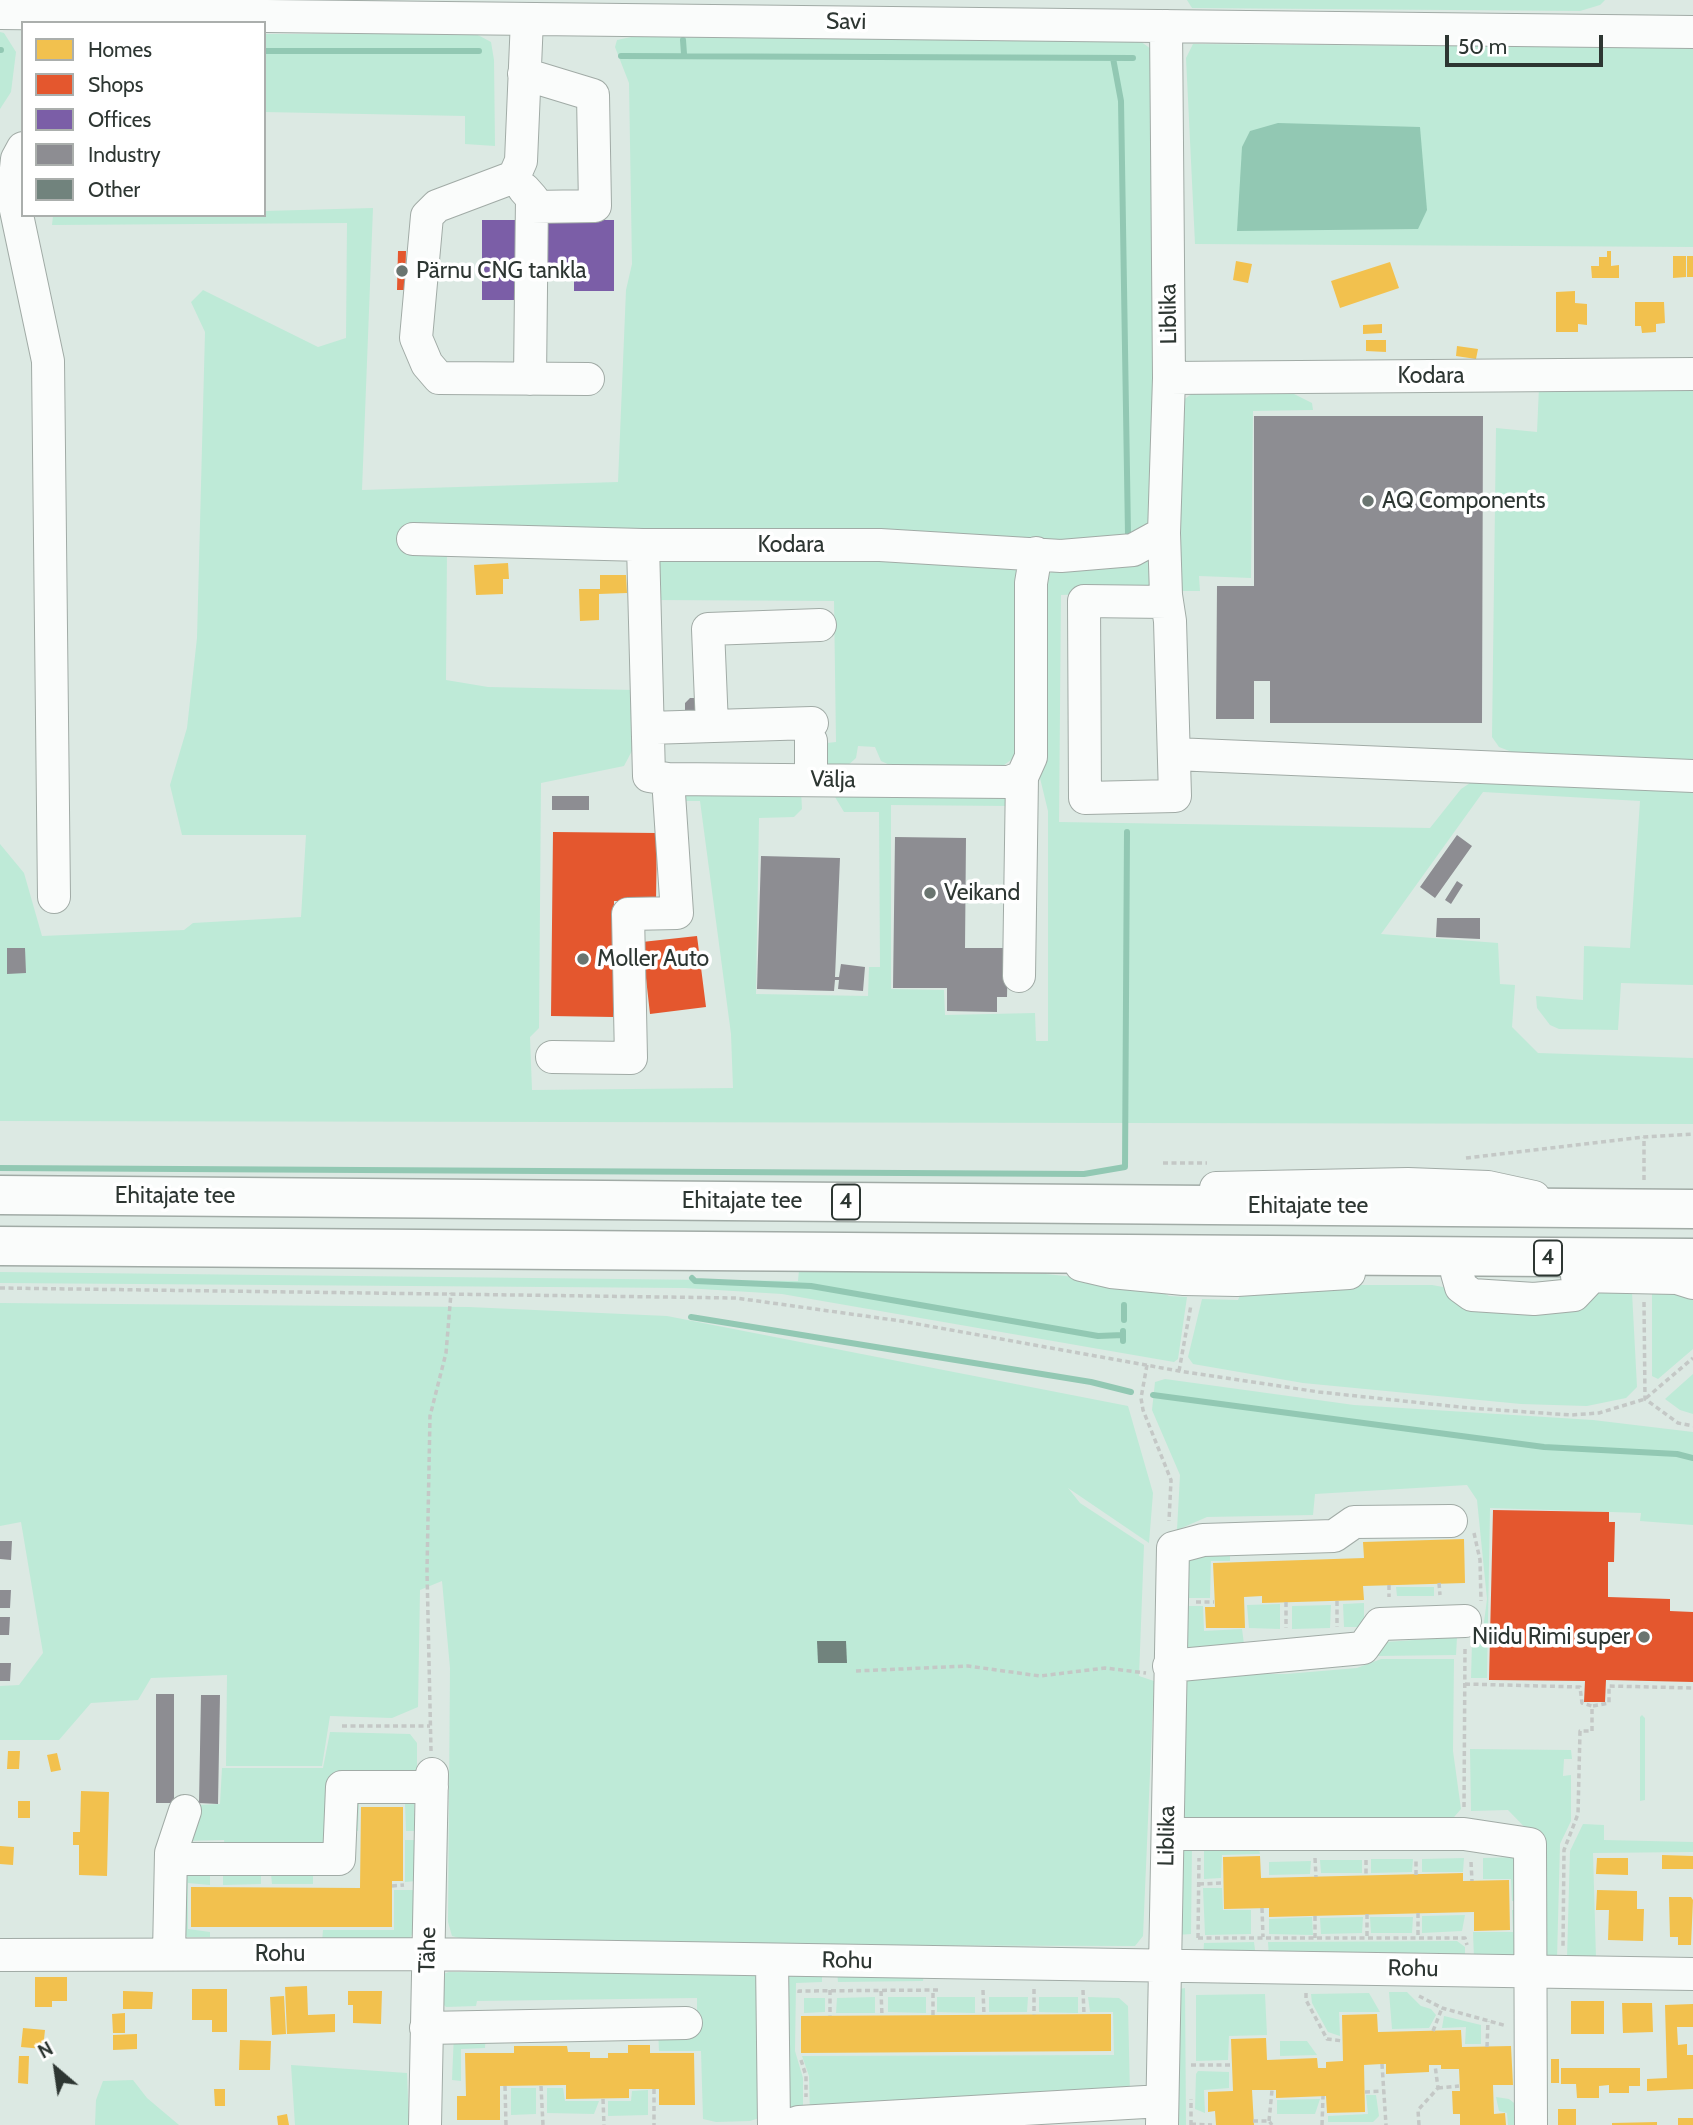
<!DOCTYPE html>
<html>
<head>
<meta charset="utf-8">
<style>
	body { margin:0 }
	#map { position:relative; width:1693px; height:2125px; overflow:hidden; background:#dce9e3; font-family:Cabin,sans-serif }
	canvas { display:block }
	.legend { position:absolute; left:21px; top:21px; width:245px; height:196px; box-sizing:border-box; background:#fff; border:2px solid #abafad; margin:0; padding:9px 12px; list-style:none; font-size:21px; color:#2d3632 }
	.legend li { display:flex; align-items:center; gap:14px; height:35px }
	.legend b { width:35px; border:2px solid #abafad }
	.north { position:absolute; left:21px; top:2034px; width:70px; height:70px; -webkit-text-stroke:5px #fff; paint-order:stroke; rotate:331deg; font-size:19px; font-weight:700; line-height:28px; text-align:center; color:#2d3632 }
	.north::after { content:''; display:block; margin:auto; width:24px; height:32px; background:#2d3632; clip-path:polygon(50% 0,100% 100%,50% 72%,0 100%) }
	.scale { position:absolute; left:1445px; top:35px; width:158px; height:32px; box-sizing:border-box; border:4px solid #2d3632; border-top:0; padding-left:9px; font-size:21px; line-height:24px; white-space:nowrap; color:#2d3632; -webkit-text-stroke:5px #fff; paint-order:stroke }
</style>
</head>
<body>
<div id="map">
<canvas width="1693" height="2125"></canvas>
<ul class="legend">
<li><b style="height:19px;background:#f2c14e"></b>Homes</li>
<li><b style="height:19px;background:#e4572e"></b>Shops</li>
<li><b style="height:19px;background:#7b5ea7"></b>Offices</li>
<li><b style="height:19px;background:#8d8d92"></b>Industry</li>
<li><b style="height:19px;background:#71837d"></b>Other</li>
</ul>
<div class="north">N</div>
<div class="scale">50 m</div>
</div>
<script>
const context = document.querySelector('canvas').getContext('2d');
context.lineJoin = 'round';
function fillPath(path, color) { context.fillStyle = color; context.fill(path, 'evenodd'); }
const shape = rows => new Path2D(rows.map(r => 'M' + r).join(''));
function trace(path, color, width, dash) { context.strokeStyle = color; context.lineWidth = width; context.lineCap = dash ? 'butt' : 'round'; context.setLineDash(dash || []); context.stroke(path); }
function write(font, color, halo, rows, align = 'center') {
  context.font = font + ' Cabin,sans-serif'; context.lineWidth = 7; context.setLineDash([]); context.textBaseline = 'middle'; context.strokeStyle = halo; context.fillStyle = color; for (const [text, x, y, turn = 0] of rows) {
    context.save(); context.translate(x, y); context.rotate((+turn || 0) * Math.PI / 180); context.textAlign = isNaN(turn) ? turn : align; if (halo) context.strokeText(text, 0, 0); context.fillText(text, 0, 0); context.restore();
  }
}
fillPath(shape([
	[1187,0,1605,0,1600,5,1580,11,1192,8],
	[0,32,4,33,16,52,11,92,0,109],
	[264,34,476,34,491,42,494,60,495,146,465,144,465,116,264,112],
	[636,36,1140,41,1151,49,1154,515,1141,531,1109,542,399,531,400,545,447,550,446,680,488,687,635,690,634,747,624,766,541,783,539,1028,530,1037,532,1090,733,1088,731,1034,700,801,685,801,684,792,801,790,802,809,794,817,759,818,756,994,868,996,869,967,880,967,879,812,844,812,835,797,839,787,999,791,1014,798,1011,806,891,805,891,989,944,990,945,1015,1035,1013,1036,1041,1048,1041,1048,811,1040,778,1041,584,1048,574,1059,568,1152,554,1158,591,1061,595,1059,822,1430,828,1461,789,1473,781,1693,789,1693,985,1621,983,1618,1030,1559,1029,1550,1025,1537,1008,1536,996,1583,1000,1584,946,1630,948,1640,801,1483,792,1381,934,1498,943,1500,984,1515,985,1512,1027,1538,1053,1693,1058,1693,1124,0,1121,0,844,24,873,42,936,184,930,193,923,301,917,306,835,182,835,170,785,187,728,197,638,205,332,191,302,203,290,318,347,346,338,347,223,52,225,53,216,264,215,264,211,373,208,362,490,618,482,626,290,632,264,629,83,615,47,617,40],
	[1193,44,1693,48,1693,247,1195,244,1186,58],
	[1539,387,1693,391,1693,762,1512,752,1499,747,1492,737,1496,428,1537,432],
	[1284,389,1312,403,1313,410,1253,411,1251,578,1199,576,1200,591,1176,591,1182,401,1197,390],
	[675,552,1023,564,1019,747,1015,757,1000,768,894,767,881,761,875,747,858,746,856,758,845,768,827,766,818,744,836,742,834,601,653,600,658,559],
	[799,1270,1046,1274,1150,1285,1169,1296,1187,1297,1178,1359,1174,1362,782,1294,685,1288,0,1283,0,1272,798,1281],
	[1345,1285,1432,1285,1443,1287,1473,1304,1599,1291,1632,1292,1637,1387,1626,1398,1587,1406,1521,1404,1303,1383,1193,1364,1188,1357,1202,1299,1238,1300,1242,1291],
	[1652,1291,1693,1293,1693,1349,1658,1379,1652,1376],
	[0,1303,469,1307,667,1316,1128,1406,1153,1493,1149,1543,1068,1488,1080,1503,1144,1545,1139,1676,1154,1681,1143,1936,1135,1946,756,1945,471,1941,452,1936,448,1922,450,1668,442,1581,420,1590,418,1707,392,1718,330,1716,322,1766,226,1766,227,1675,151,1678,138,1700,91,1703,59,1740,0,1740,0,1686,19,1685,43,1653,21,1522,0,1526],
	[1693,1374,1693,1414,1680,1410,1665,1399],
	[1165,1379,1354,1405,1593,1420,1693,1432,1693,1525,1640,1521,1641,1513,1490,1508,1487,1678,1471,1678,1472,1642,1483,1630,1487,1599,1477,1500,1467,1485,1315,1494,1313,1515,1207,1517,1177,1530,1180,1475,1152,1410,1155,1382],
	[1230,1547,1230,1561,1211,1561,1210,1598,1181,1598,1187,1550],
	[1396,1587,1434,1587,1434,1596,1397,1596],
	[1364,1603,1364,1627,1344,1627,1343,1604],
	[1280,1604,1280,1629,1249,1628,1247,1605],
	[1331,1605,1330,1628,1292,1629,1292,1606],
	[1180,1606,1203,1606,1204,1631,1242,1629,1244,1644,1187,1657],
	[1457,1637,1456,1655,1375,1656,1386,1642],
	[1381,1659,1454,1659,1453,1751,1461,1809,1448,1824,1188,1831,1182,1815,1181,1674,1286,1674,1357,1668],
	[1642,1715,1645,1718,1645,1800,1640,1801,1640,1717],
	[330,1732,410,1734,417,1743,417,1767,414,1775,331,1777,325,1850,225,1851,224,1840,181,1841,197,1805,220,1804,222,1768,323,1768],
	[1470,1749,1571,1750,1572,1759,1564,1759,1563,1776,1571,1775,1571,1821,1560,1844,1557,1959,1545,1956,1539,1842,1508,1810,1471,1811],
	[355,1797,409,1797,414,1803,415,1831,406,1831,405,1804,359,1804,358,1831,351,1831],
	[1583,1824,1604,1825,1604,1840,1693,1842,1693,1852,1593,1853,1596,1958,1567,1958,1570,1851],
	[405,1840,415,1840,416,1881,405,1882],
	[1192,1843,1191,1934,1177,1935,1175,1852],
	[1204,1843,1259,1849,1260,1854,1222,1855,1221,1878,1204,1879],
	[1519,1857,1526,1901,1512,1901,1511,1879,1483,1879,1483,1858],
	[1464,1858,1463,1872,1422,1872,1422,1859],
	[1371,1859,1413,1859,1412,1872,1371,1873],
	[1320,1860,1362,1860,1362,1873,1321,1873],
	[1311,1861,1310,1874,1269,1875,1269,1862],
	[210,1872,210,1885,188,1883,188,1929,210,1932,210,1937,187,1937,183,1931,185,1873],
	[261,1873,261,1884,223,1885,223,1874],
	[271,1874,313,1875,313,1884,272,1884],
	[1203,1888,1222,1888,1223,1910,1251,1910,1251,1934,1205,1935],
	[394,1890,415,1890,415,1929,410,1938,402,1941,322,1942,323,1930,394,1930],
	[1512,1910,1526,1910,1521,1959,1474,1959,1473,1932,1513,1932],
	[1465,1915,1462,1931,1422,1933,1422,1916],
	[1312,1917,1313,1935,1269,1934,1269,1919],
	[1363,1917,1362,1933,1321,1934,1320,1918],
	[1370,1917,1413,1917,1412,1933,1371,1933],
	[1457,1941,1465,1947,1465,1958,1269,1959,1268,1942],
	[1254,1942,1256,1958,1203,1958,1204,1943],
	[924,1970,923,1981,838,1982,837,1971],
	[822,1971,822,1982,796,1983,795,2051,803,2078,803,2116,786,2114,781,1974],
	[449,1972,761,1974,759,2118,750,2121,716,2122,703,2119,701,2051,659,2051,658,2030,697,2018,697,1998,477,2001,476,2006,446,2007,442,2003,443,1974],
	[1185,1988,1186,2125,1174,2125,1179,1989],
	[1389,1992,1407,1992,1421,2006,1431,2009,1436,2015,1429,2028,1392,2029],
	[1369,1993,1380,2012,1339,2012,1340,2036,1328,2032,1312,2003,1311,1994],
	[1265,1994,1267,2035,1229,2036,1228,2060,1196,2061,1196,1995],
	[875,1997,875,2013,836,2013,837,1998],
	[888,1997,926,1997,926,2013,888,2012],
	[937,1997,975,1997,975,2013,937,2012],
	[989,1997,1028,1997,1027,2012,989,2012],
	[1039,1997,1078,1997,1078,2013,1039,2012],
	[1088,1997,1119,1998,1128,2006,1130,2094,810,2116,809,2076,802,2056,1114,2055,1113,2012,1090,2012],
	[804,1998,825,1998,825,2012,804,2013],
	[1444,2016,1481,2025,1481,2044,1465,2044,1466,2027,1442,2028],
	[486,2031,485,2048,461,2049,461,2081,452,2080,454,2033],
	[1280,2041,1307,2041,1317,2055,1280,2056],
	[291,2065,407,2073,409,2125,295,2125],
	[1198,2071,1229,2072,1229,2088,1204,2090,1205,2113,1195,2109,1196,2074],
	[133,2080,147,2098,179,2125,95,2125,96,2100,103,2081],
	[511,2088,536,2088,536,2114,511,2115],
	[547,2088,563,2088,565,2101,599,2101,594,2114,547,2113],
	[648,2090,648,2115,608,2116,608,2101,631,2101,632,2091],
	[1366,2095,1376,2095,1379,2116,1373,2122,1328,2122,1328,2116,1368,2114],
	[1496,2097,1509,2099,1518,2106,1521,2125,1508,2125,1507,2113,1499,2111],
	[1320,2099,1315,2114,1277,2114,1277,2100]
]), '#beead7');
fillPath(shape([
	[1278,123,1420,127,1427,210,1418,229,1237,231,1242,147,1250,131]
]), '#92c8b3');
fillPath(shape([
	[1607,251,1611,251,1611,266,1619,265,1619,278,1592,278,1591,266,1599,266,1599,257,1607,257],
	[1673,256,1686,256,1686,277,1673,278],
	[1687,256,1693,256,1693,277,1687,277],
	[1236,261,1252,264,1248,283,1233,280],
	[1390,262,1399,288,1340,308,1331,281],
	[1575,291,1575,303,1587,304,1587,325,1578,324,1578,332,1556,332,1556,292],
	[1635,302,1664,302,1665,323,1656,324,1656,332,1642,333,1641,326,1635,326],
	[1382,324,1382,333,1363,334,1363,325],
	[1366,340,1386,340,1386,352,1366,351],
	[1457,346,1478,349,1476,359,1456,356],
	[508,563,509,579,503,579,503,594,476,595,474,565],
	[600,575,626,575,627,593,599,594,599,620,580,621,579,589,600,589],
	[1464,1539,1465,1583,1363,1586,1364,1600,1262,1603,1262,1596,1244,1597,1245,1628,1206,1628,1205,1607,1215,1607,1213,1563,1364,1558,1363,1542],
	[8,1751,20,1751,19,1769,7,1769],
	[57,1753,61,1770,51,1772,47,1755],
	[81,1791,109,1792,107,1876,79,1875,79,1845,73,1845,73,1832,80,1832],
	[18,1801,30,1801,30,1818,18,1818],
	[361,1807,403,1807,403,1881,392,1881,392,1927,191,1927,191,1887,360,1888],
	[0,1846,14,1847,13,1865,0,1864],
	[1662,1855,1693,1856,1693,1869,1662,1869],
	[1260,1856,1261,1878,1463,1873,1463,1881,1509,1880,1510,1930,1474,1931,1474,1912,1269,1917,1269,1908,1224,1909,1223,1857],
	[1597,1858,1628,1858,1628,1875,1596,1874],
	[1597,1890,1637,1891,1637,1909,1644,1909,1643,1941,1608,1940,1609,1910,1596,1910],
	[1669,1897,1691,1897,1693,1900,1691,1945,1678,1945,1678,1937,1670,1937],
	[35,1977,67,1977,67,2001,52,2001,52,2007,35,2007],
	[307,1986,308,2015,335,2014,335,2032,287,2034,285,1987],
	[192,1989,227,1989,227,2032,212,2032,212,2020,192,2020],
	[123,1991,153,1992,152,2009,123,2009],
	[348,1991,382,1991,381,2024,353,2023,353,2005,348,2005],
	[284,1996,286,2034,272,2035,270,1997],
	[1571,2001,1604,2001,1604,2034,1571,2034],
	[1622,2003,1652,2003,1653,2032,1623,2033],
	[1693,2004,1693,2027,1677,2027,1678,2045,1687,2044,1687,2055,1693,2055,1693,2089,1647,2091,1647,2079,1667,2078,1665,2005],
	[125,2013,125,2033,113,2033,112,2014],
	[1111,2014,1111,2051,801,2053,801,2016],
	[1377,2014,1378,2032,1461,2030,1462,2047,1511,2046,1513,2085,1493,2085,1494,2114,1505,2113,1506,2125,1460,2125,1460,2114,1453,2114,1452,2091,1460,2091,1459,2069,1441,2069,1441,2065,1429,2065,1429,2072,1386,2074,1386,2064,1382,2064,1364,2065,1365,2112,1327,2113,1326,2096,1276,2098,1276,2090,1252,2090,1254,2125,1216,2125,1215,2111,1208,2112,1208,2092,1233,2091,1231,2039,1266,2038,1267,2060,1317,2058,1318,2068,1326,2068,1326,2062,1343,2061,1342,2015],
	[23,2028,45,2030,43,2049,21,2047],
	[137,2034,137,2049,113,2050,113,2035],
	[240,2040,271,2041,270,2070,239,2070],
	[628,2045,650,2045,650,2053,694,2053,695,2105,659,2105,659,2089,629,2089,629,2098,566,2099,566,2085,500,2086,500,2120,457,2120,457,2096,466,2096,465,2053,514,2053,514,2046,567,2046,568,2052,590,2052,590,2058,608,2058,608,2053,628,2053],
	[19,2056,29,2056,28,2084,18,2083],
	[1551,2059,1559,2059,1559,2083,1551,2083],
	[1561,2068,1640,2068,1640,2086,1629,2086,1629,2093,1609,2093,1609,2085,1599,2086,1599,2098,1577,2098,1576,2084,1561,2084],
	[214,2089,225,2089,225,2106,215,2106],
	[1558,2109,1576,2109,1576,2125,1558,2125],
	[287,2114,289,2125,278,2125,277,2116],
	[1678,2118,1693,2118,1693,2125,1678,2125],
	[1657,2122,1657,2125,1612,2125,1612,2123]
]), '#f2c14e');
fillPath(shape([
	[398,251,406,251,405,290,397,290],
	[553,832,657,833,656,901,614,901,613,1017,551,1016],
	[697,936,706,1007,650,1014,642,942],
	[1493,1510,1609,1512,1609,1522,1615,1522,1614,1562,1608,1562,1608,1597,1670,1599,1670,1611,1693,1612,1693,1682,1606,1680,1605,1702,1584,1702,1585,1681,1489,1680]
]), '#e4572e');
fillPath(shape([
	[482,220,614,220,614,291,574,291,574,278,520,278,520,300,482,300]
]), '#7b5ea7');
fillPath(shape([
	[1254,416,1483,416,1482,723,1270,723,1270,681,1254,681,1254,719,1216,719,1217,586,1254,586],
	[690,698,698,698,704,711,685,711,685,703],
	[552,796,589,796,589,810,552,810],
	[1457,835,1472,846,1435,898,1420,887],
	[895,837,966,838,965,948,1008,948,1007,997,997,997,997,1012,947,1011,947,988,893,988],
	[761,856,840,858,835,977,839,977,841,964,865,967,863,991,838,989,839,980,835,980,834,991,757,989],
	[1457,881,1463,885,1451,904,1445,900],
	[1437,918,1480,918,1480,939,1436,937],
	[7,948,25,948,26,973,7,974],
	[0,1541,12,1541,11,1560,0,1559],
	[0,1590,11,1590,10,1608,0,1608],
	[0,1617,10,1617,9,1635,0,1635],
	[0,1663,11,1663,10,1681,0,1681],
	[156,1694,174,1694,174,1803,156,1803],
	[201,1695,220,1695,218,1804,199,1803]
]), '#8d8d92');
trace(shape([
	[683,40,684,54],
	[0,50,1,50],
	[264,51,479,51],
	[621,56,1133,58],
	[1113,58,1121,101,1128,534],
	[0,1168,1084,1174,1125,1167,1127,832],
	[692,1278,695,1281,811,1286,1098,1336,1123,1335],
	[691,1317,1091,1382,1131,1392],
	[1124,1320,1124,1305],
	[1123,1341,1123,1331],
	[1153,1395,1544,1447,1677,1454,1693,1458]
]), '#92c8b3', 6);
fillPath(shape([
	[817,1641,846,1641,847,1663,818,1663]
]), '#71837d');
const minor = shape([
	[0,13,1693,32],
	[527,19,521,161,514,177,437,206,427,216,416,338,427,364,439,378,588,379],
	[1166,26,1169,378,1164,533,1166,595,1170,621,1175,796,1085,798,1084,601,1167,602],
	[524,74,593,95,595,206,532,207],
	[23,148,17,159,13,196,48,361,54,897],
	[524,189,532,198,530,379],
	[1169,378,1693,374],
	[413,539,643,545,880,545,1061,556,1133,550,1164,533],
	[643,545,649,776,668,779,1009,782,1022,777,1031,757,1031,583,1036,553],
	[712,726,708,629,820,625],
	[648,728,812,723],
	[1174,754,1693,776],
	[811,779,811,741],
	[1019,976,1022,777],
	[552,1057,631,1058,628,914,677,913,668,779],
	[1216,1188,1408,1184,1488,1187,1534,1197],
	[1081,1265,1111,1272,1184,1279,1237,1280,1349,1273],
	[1457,1273,1461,1287,1472,1295,1534,1299,1574,1295,1592,1276],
	[1577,1276,1677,1278,1693,1283],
	[1169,1666,1363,1648,1380,1624,1465,1621],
	[1168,1834,1464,1834,1530,1844,1531,2125],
	[171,1859,339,1859,342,1787,432,1787],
	[169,1954,171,1853,185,1811],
	[0,1955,428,1954,1693,1974],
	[772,1960,774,2125],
	[426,2028,686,2023],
	[425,2125,432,1774],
	[790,2125,799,2122,1162,2101],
	[1162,2125,1173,1548,1203,1540,1334,1536,1354,1522,1451,1521]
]);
const highway = shape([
	[0,1195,1693,1209],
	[0,1246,1693,1258]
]);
trace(minor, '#a1aba6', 34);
trace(highway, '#a1aba6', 41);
trace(shape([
	[1466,1158,1644,1137,1693,1134],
	[1163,1163,1207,1163],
	[1644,1180,1644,1137],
	[0,1288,736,1298,901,1321,1179,1371,1319,1392,1469,1408,1571,1415,1599,1413,1645,1399,1693,1358],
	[1644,1302,1645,1399,1678,1423,1693,1426],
	[1147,1365,1141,1398,1143,1410,1171,1480,1169,1521],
	[1179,1371,1191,1305],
	[1474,1533,1480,1560,1481,1601],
	[1439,1583,1440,1595],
	[1389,1585,1389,1597],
	[1337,1601,1337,1627],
	[1196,1602,1214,1602],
	[1286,1602,1286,1628],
	[856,1671,968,1666,1040,1676,1105,1668,1146,1673],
	[1465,1684,1580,1687,1582,1703,1592,1706,1592,1731,1580,1731,1578,1814,1564,1850,1563,1948],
	[1593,1706,1609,1703,1609,1686,1693,1688],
	[342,1726,430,1726],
	[431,1751,427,1571,430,1416,446,1353,451,1293],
	[1464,1807,1465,1647],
	[1315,1858,1316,1877],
	[1366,1860,1366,1876],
	[1471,1862,1472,1881],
	[1416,1875,1416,1859],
	[1199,1884,1224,1883],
	[392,1886,404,1885],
	[1262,1908,1263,1937],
	[1418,1913,1418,1938],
	[1367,1914,1367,1938],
	[1315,1916,1315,1938],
	[1198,1938,1465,1938,1467,1945],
	[1198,1938,1199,1858],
	[1034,1989,1034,2015],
	[830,1990,830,2016],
	[983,1990,984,2015],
	[1083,1990,1084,2014],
	[881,1991,882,2016],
	[799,1993,799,1991,939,1990],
	[1306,1993,1306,2000,1327,2039,1343,2041],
	[1419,1996,1442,2008,1507,2026],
	[933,2015,933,1990],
	[1433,2031,1442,2008],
	[1487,2047,1488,2021],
	[801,2060,806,2076,806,2097],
	[1382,2064,1386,2125],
	[1191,2065,1232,2065],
	[505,2086,506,2125],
	[541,2086,543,2125],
	[1438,2088,1459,2086],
	[654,2089,654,2125],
	[1365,2092,1384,2091],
	[603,2099,604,2125],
	[1253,2121,1269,2121,1272,2125],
	[1269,2121,1272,2090],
	[1191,2124,1212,2125],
	[1191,2125,1191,2099],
	[1322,2125,1323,2096],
	[1419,2125,1418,2110,1438,2088,1435,2065]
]), '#c4c8c6', 3.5, [5, 3.5]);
trace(minor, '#fafcfb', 32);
trace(highway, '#fafcfb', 38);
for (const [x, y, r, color] of [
	[402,271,7,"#6a7570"],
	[1368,501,7,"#6a7570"],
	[930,893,7,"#6a7570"],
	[583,959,7,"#6a7570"],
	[1644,1637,7,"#6a7570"]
]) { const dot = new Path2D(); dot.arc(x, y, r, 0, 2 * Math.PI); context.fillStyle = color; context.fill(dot); trace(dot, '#fff', 2.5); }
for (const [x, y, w] of [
	[846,1202,28],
	[1548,1258,28]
]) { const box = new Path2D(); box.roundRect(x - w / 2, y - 17.5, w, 35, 5); context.fillStyle = '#fff'; context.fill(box); trace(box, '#2d3632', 2); }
write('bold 21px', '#2d3632', null, [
	["4",846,1202],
	["4",1548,1258]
]);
write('23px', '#2d3632', '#fff', [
	["Savi",846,22,1],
	["Liblika",1169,314,-91],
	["Kodara",1431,376],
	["Kodara",791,545],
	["Välja",833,780,1],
	["Ehitajate tee",175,1196],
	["Ehitajate tee",742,1201],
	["Ehitajate tee",1308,1206],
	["Liblika",1167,1836,-89],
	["Tähe",428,1950,-89],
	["Rohu",280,1954],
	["Rohu",847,1961,1],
	["Rohu",1413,1969,1]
]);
write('23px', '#2d3632', '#fff', [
	["Pärnu CNG tankla",416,271],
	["AQ Components",1382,501],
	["Veikand",944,893],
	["Moller Auto",597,959],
	["Niidu Rimi super",1630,1637,"right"]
], 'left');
</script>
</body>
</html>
